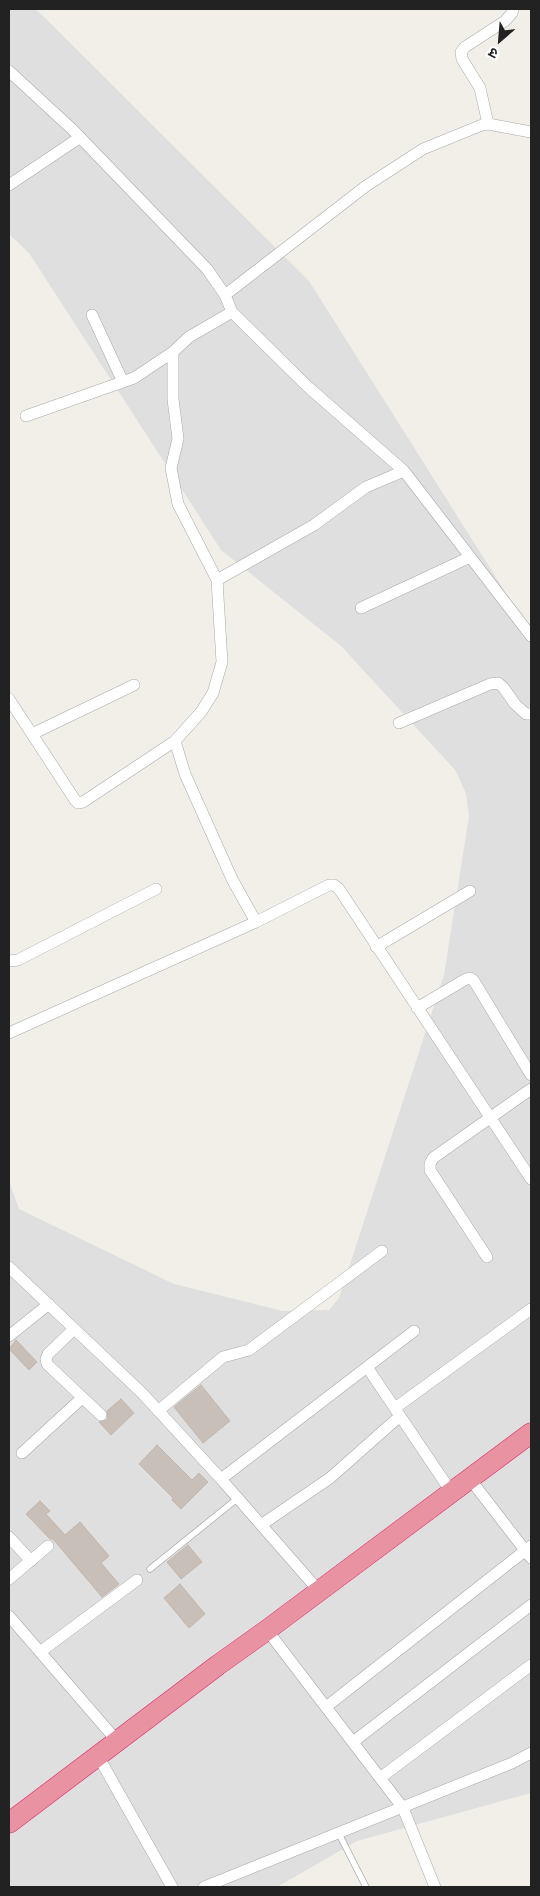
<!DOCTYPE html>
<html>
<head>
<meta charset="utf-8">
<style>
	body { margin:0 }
	#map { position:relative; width:540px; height:1896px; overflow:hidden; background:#f2efe9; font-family:Ubuntu,"Noto Sans Devanagari",sans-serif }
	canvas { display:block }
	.frame { position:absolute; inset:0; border:10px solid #222; pointer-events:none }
	.north { position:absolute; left:475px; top:15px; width:50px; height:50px; -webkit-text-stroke:4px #fff; paint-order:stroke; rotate:207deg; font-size:14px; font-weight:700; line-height:20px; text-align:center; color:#222 }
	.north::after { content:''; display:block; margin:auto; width:18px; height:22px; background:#222; clip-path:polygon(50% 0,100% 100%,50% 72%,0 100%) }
</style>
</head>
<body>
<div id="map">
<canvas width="540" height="1896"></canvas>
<div class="frame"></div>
<div class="north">उ</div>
</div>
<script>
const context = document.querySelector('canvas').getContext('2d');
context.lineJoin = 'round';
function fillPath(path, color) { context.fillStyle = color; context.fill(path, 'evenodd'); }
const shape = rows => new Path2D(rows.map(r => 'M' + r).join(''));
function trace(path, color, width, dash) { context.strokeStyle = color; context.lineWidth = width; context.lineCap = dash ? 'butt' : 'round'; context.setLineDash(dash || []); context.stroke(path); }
fillPath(shape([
	[9,9,35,9,44,17,309,281,531,633,531,1793,357,1841,277,1887,9,1887,9,1181,19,1209,174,1284,283,1311,329,1310,339,1298,444,975,469,816,466,794,456,771,341,646,221,550,29,253,9,234]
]), '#e0dfdf');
const building = shape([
	[16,1340,37,1362,29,1370,9,1349,16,1340],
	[201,1385,230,1421,203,1443,174,1407,201,1385],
	[121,1399,134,1413,111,1435,99,1422,107,1420,108,1416,107,1411,121,1399],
	[157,1445,192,1480,199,1473,208,1482,181,1509,172,1500,173,1498,139,1464,157,1445],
	[40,1501,50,1511,46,1514,65,1535,80,1522,109,1556,101,1563,119,1584,102,1597,53,1539,50,1539,26,1514,40,1501],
	[188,1545,202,1562,181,1579,167,1562,188,1545],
	[180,1584,205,1614,189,1628,164,1598,180,1584]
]);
fillPath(building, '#c7bfb8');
trace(building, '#c4b6ab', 1);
const lane = shape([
	[150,1569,238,1498],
	[338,1832,366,1887]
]);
const street = shape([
	[9,71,73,130,207,269,225,295,232,312,307,386,404,471,531,636],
	[488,124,480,88,462,59,461,52,465,47,505,21,512,13,513,9],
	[9,185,79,138],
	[225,295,366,186,423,149,482,125,488,124,531,132],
	[232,312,189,337,173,352,173,399,178,439,171,468,178,504,217,580,314,525,366,487,404,471],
	[92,315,123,382],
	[26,416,134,378,173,352],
	[361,608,470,557],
	[9,699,75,800,78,803,83,802,175,741,201,712,213,693,222,662,217,580],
	[399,723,490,684,498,683,503,687,515,704,526,714,531,714],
	[32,734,134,685],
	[175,741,185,774,232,879,256,922],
	[376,947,470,891],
	[9,961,18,960,156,889],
	[417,1008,466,979,470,978,474,981,531,1075],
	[9,1033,256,922,329,885,334,885,339,889,531,1179],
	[487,1257,430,1170,430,1164,433,1158,531,1089],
	[9,1267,142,1393,221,1479,319,1591],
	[74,1329,48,1354,46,1359,47,1364,101,1415],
	[9,1336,49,1304],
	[367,1367,452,1493],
	[395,1408,531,1309],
	[158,1411,223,1357,249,1350,382,1251],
	[22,1453,82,1398],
	[221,1479,414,1331],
	[470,1479,531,1558],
	[261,1525,330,1478,400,1416],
	[9,1537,31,1561],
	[9,1579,48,1546],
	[9,1616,117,1741],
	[267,1630,403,1808,435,1887],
	[40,1652,137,1580],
	[326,1707,531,1546],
	[353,1742,531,1605],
	[98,1756,172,1887],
	[380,1778,531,1665],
	[204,1887,512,1763,531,1753]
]);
const highway = shape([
	[9,1823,218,1665,267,1630,531,1433]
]);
trace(lane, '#a9a9a9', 7);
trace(street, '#a9a9a9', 12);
trace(highway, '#dc2a67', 21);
trace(lane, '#fff', 5.5);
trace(street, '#fff', 11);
trace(highway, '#e892a2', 20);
</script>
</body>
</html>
